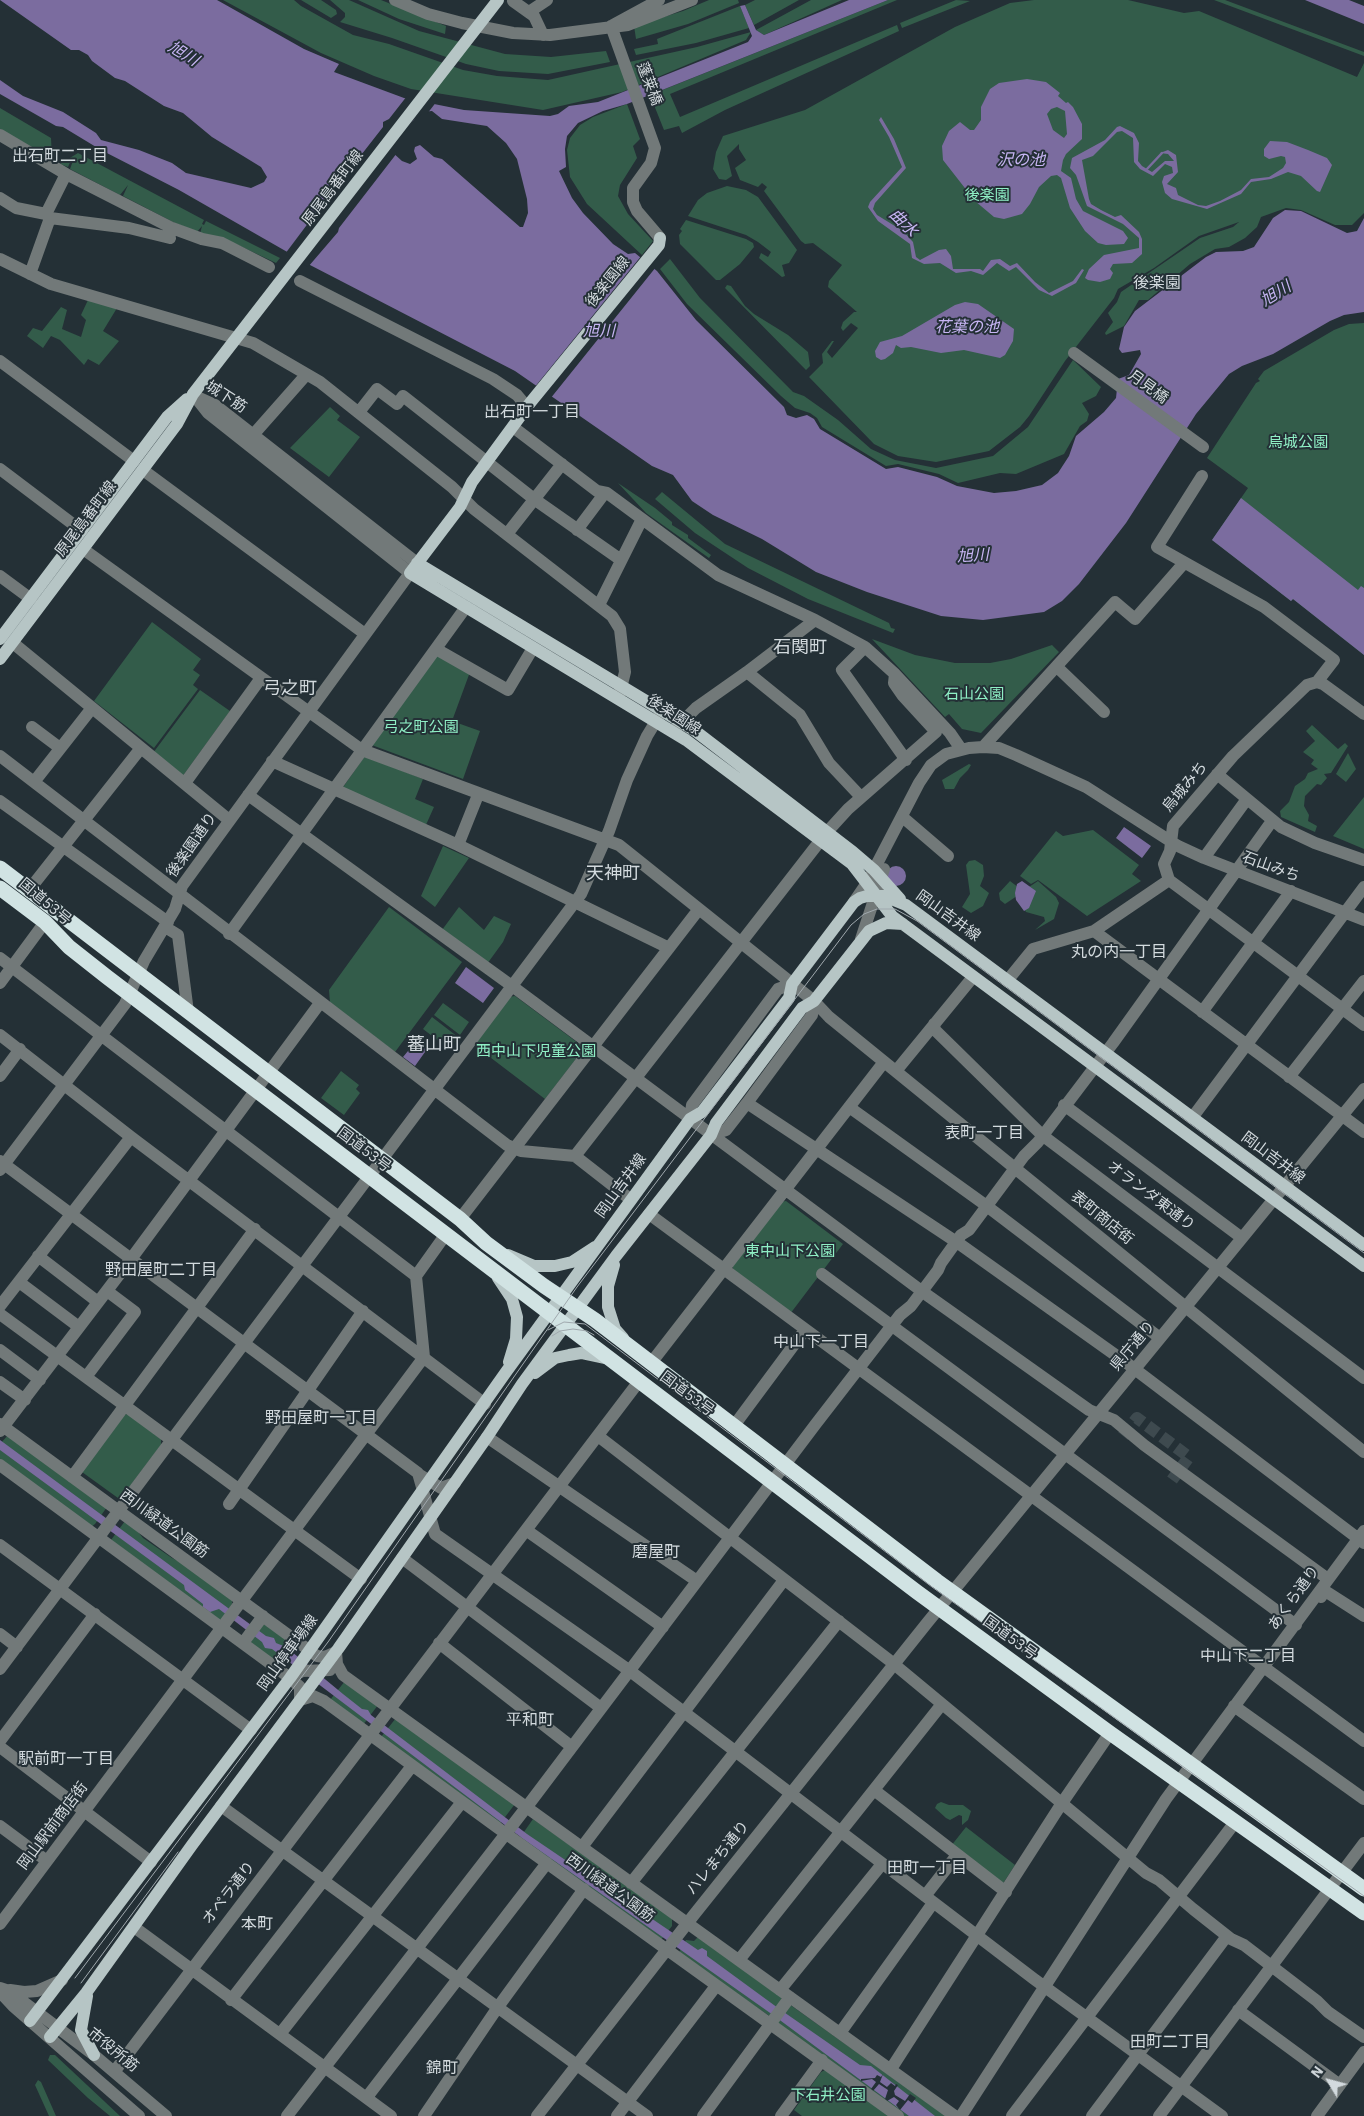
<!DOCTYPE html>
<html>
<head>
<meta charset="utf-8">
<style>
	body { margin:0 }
	#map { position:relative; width:1364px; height:2116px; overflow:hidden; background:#243036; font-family:"IBM Plex Sans",sans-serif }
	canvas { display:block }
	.north { position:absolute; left:1304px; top:2056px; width:50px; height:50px; -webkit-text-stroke:4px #243036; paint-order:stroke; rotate:307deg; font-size:14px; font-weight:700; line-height:20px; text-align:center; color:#d3dade }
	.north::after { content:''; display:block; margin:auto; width:18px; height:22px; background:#d3dade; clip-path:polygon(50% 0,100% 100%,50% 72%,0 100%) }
</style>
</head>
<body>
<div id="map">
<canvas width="1364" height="2116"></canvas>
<div class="north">N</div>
</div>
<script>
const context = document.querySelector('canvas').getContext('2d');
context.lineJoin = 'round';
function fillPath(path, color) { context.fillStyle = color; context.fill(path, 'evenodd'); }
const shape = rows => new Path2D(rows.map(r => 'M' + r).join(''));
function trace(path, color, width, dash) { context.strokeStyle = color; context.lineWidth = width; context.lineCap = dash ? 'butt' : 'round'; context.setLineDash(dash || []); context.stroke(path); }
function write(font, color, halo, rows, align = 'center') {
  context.font = font + ' "IBM Plex Sans","Noto Sans JP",sans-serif'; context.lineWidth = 4; context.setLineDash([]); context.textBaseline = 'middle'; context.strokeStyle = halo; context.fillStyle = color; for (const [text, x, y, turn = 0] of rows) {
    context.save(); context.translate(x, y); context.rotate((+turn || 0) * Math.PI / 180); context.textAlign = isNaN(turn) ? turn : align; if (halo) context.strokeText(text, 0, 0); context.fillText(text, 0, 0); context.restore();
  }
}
fillPath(shape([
	[223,0,294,0,301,6,353,35,389,44,463,70,497,76,548,80,697,47,751,32,746,40,622,92,543,110,411,89,374,76,321,53],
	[301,0,321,0,336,10,337,14,331,18],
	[330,0,349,0,419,31,505,54,551,57,606,51,610,62,548,74,499,71,466,64,392,38,340,22,345,17,345,13],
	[358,0,381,0,446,26,445,34,399,19],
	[709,0,738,0,739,3,688,24,636,39,634,26,683,11],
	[755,0,799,0,754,25,745,5],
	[811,0,842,0,764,35,756,30],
	[888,0,897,0,670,94,680,117,897,25,899,31,725,110,682,133,679,126,664,130,650,95],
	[956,0,970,1,902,28,900,23],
	[1034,0,1128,0,1184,13,1199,11,1357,77,1364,63,1364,213,1352,225,1335,225,1301,210,1286,208,1261,217,1257,227,1245,238,1229,247,1215,249,1190,264,1148,300,1139,300,1124,326,1106,335,1105,333,1113,322,1108,313,1117,302,1121,292,1200,238,1233,227,1239,222,1199,236,1154,268,1118,289,1114,298,1065,361,1029,416,1020,427,989,451,936,462,898,456,874,444,809,377,823,363,822,354,832,341,834,341,827,352,832,358,858,328,851,323,843,331,841,328,843,322,854,312,857,312,828,287,829,281,842,265,813,243,805,244,801,241,764,191,767,187,762,183,758,187,740,180,735,168,746,160,739,149,739,144,727,156,732,176,726,180,719,179,713,169,716,152,723,136,805,110,955,27,1010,3],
	[1214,0,1225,0,1364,52,1364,56],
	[740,6,749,28,696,43,636,55,634,49,658,44,657,39],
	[627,104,640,139,633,146,637,158,620,185,618,196,628,214,653,241,642,255,587,204,570,177,567,150,570,138,580,125,593,117],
	[0,108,51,138,52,159,0,129],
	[78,153,204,220,202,224,204,225,206,221,280,258,276,263,238,245,200,234,202,226,197,232,173,222,123,196,128,185,120,195,70,169,74,158,72,158,68,167,60,164],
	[727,186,746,190,758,197,797,250,789,263,782,265,785,276,782,277,759,258,761,253,768,257,771,252,758,242,746,235,688,216,698,200,707,193],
	[686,220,746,239,753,243,754,247,740,264,720,280,716,280,680,244,679,235,682,231,680,229],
	[670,259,700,298,793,392,804,396,838,420,871,449,895,460,936,468,993,456,1028,427,1073,360,1101,387,1096,396,1082,403,1089,414,1087,421,1080,426,1064,454,1016,474,1000,473,958,483,939,474,898,464,886,466,822,427,817,418,810,413,795,408,781,396,687,304,660,269],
	[727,285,731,286,745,306,754,314,788,335,808,352,810,366,806,370,725,288],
	[88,300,117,308,103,331,119,341,99,365,88,359,84,365,60,340,51,336,43,348,27,336,33,328,42,331,61,307,67,310,62,329,81,337,86,320,81,315],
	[1364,323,1364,655,1293,599,1291,601,1212,540,1248,488,1207,458,1256,383,1260,381,1258,379,1264,371,1334,330,1349,324],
	[330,407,340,416,337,420,360,437,329,477,290,448],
	[618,483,655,508,672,522,672,525,688,535,688,538,711,555,709,558,646,513],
	[662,492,725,544,889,623,891,628,895,629,893,633,808,599,748,568,695,533,655,499],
	[152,622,201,659,193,670,200,675,193,685,198,689,154,748,94,701],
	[872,639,915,655,955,663,990,663,1011,659,1052,645,1059,652,981,733,962,729,949,714,945,717],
	[435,654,470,672,452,721,480,731,463,779,369,744],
	[200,690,230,711,182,777,153,753],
	[1312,725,1338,749,1345,743,1348,746,1331,773,1324,774,1327,778,1321,785,1317,784,1305,796,1304,806,1309,815,1308,821,1317,826,1315,832,1281,817,1280,811,1289,802,1295,786,1305,779,1308,773,1318,769,1311,764,1314,760,1303,752,1315,741,1306,731],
	[1348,753,1356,769,1346,782,1336,774],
	[365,756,423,779,415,799,434,807,425,827,341,790],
	[969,764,971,765,968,770,960,778,954,789,945,789,942,780],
	[1364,797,1364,849,1333,836],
	[1093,830,1139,865,1132,874,1141,881,1087,916,1038,880,1031,884,1020,876,1056,831,1063,836],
	[443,846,469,858,435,907,421,896],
	[975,860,983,865,984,876,980,886,989,893,983,906,971,913,962,907,970,894,966,865,969,861],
	[1010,881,1023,891,1038,881,1056,897,1059,903,1054,919,1035,930,1045,921,1044,917,1026,912,1017,896,1005,904,1000,900,999,893],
	[389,907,462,962,395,1052,330,1003,329,990],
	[459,907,484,930,494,916,511,924,503,942,487,964,442,930],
	[515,996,582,1046,582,1051,545,1099,474,1045,509,997],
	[443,1003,469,1022,460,1035,434,1015],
	[432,1017,458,1037,449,1049,423,1029],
	[341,1071,359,1085,356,1089,360,1093,344,1115,321,1098],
	[786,1201,843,1244,790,1314,733,1270,733,1266,780,1202],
	[128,1414,161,1439,161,1445,121,1498,118,1498,82,1472,121,1415],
	[8,1435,107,1507,95,1524,90,1528,0,1461,0,1444],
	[125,1521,134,1527,143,1538,172,1558,184,1564,232,1600,232,1604,222,1619,219,1620,111,1540],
	[262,1623,290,1641,275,1661,250,1644],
	[345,1681,378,1705,363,1725,330,1700],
	[396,1718,515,1804,499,1825,381,1737],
	[941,1802,949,1805,963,1805,971,1811,968,1820,962,1825,962,1816,959,1815,950,1820,946,1818,935,1808,937,1804],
	[533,1819,672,1918,672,1926,661,1940,519,1839],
	[966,1827,1015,1865,1002,1885,951,1846],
	[698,1937,781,1996,782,2003,771,2017,678,1954,686,1940,694,1941],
	[789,2004,946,2116,904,2116,778,2024,777,2020],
	[50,2055,55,2055,120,2116,110,2116,88,2098,48,2060],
	[827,2069,891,2116,802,2116,794,2110,821,2072],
	[38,2080,41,2082,56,2116,49,2116,35,2085]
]), '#335c4a');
fillPath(shape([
	[0,0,217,0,304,49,339,64,334,72,404,98,464,110,550,116,558,114,569,106,598,102,748,42,752,36,740,6,745,5,756,30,764,35,849,0,888,0,627,104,603,111,578,123,567,136,565,149,566,167,559,171,572,198,583,213,613,244,628,254,635,253,657,271,696,320,784,407,787,415,796,418,807,415,814,419,820,429,886,469,898,467,937,477,957,486,994,493,1016,491,1042,485,1058,473,1069,456,1076,436,1104,412,1116,398,1118,379,1129,375,1141,354,1140,350,1122,353,1119,349,1124,327,1135,311,1206,257,1216,252,1243,251,1254,247,1273,218,1285,210,1301,211,1347,233,1357,231,1364,218,1364,312,1344,315,1330,321,1273,354,1242,366,1229,374,1196,414,1126,523,1079,584,1062,601,1044,612,983,620,941,616,867,592,816,572,762,539,713,515,692,501,673,475,652,466,515,371,310,265,179,190,101,150,63,127,56,126,0,94,0,80,23,96,63,112,96,133,101,140,139,150,172,163,186,173,251,188,264,182,267,177,261,167,212,137,183,113,164,106,125,81,115,78,92,61,88,55,79,50,71,50],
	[432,111,442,119,487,126,506,143,517,159,527,199,528,213,523,227,520,227,442,159,434,157,420,145,415,147,414,151,417,159,410,164,402,161,391,151,389,148,421,112],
	[1305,0,1349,0,1364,6,1364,24],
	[1027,79,1046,82,1060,93,1058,96,1066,103,1068,102,1073,107,1082,124,1082,139,1066,154,1063,160,1061,171,1071,178,1076,199,1083,211,1123,231,1128,238,1124,244,1106,245,1098,243,1085,231,1070,208,1061,178,1057,175,1051,176,1039,187,1030,204,1022,214,1004,219,994,217,975,201,943,160,942,146,949,131,960,122,970,130,974,130,981,120,981,107,990,89,999,83],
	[1057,107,1065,111,1067,134,1064,138,1053,130,1047,114,1051,109],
	[881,117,894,139,906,168,875,203,873,209,877,215,903,231,913,242,916,257,920,260,939,250,946,249,951,256,953,269,980,269,983,271,991,260,1000,259,1010,266,1017,263,1035,282,1049,293,1073,281,1082,269,1084,270,1076,283,1052,296,1039,290,1016,267,1009,271,997,263,983,275,971,271,956,273,940,263,924,264,912,258,910,244,878,221,868,207,870,202,902,167,889,137,879,120],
	[1120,126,1134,133,1139,143,1138,161,1142,166,1152,172,1165,161,1174,161,1168,154,1160,153,1168,150,1176,155,1178,172,1167,184,1176,188,1178,195,1198,205,1206,206,1220,201,1241,190,1251,179,1269,177,1283,168,1286,163,1285,157,1281,156,1269,159,1264,156,1264,149,1270,141,1287,142,1308,150,1327,158,1332,165,1320,192,1317,191,1301,176,1288,172,1271,179,1251,182,1241,194,1207,209,1172,199,1165,193,1162,182,1164,176,1173,173,1172,167,1165,164,1153,176,1140,169,1134,162,1133,138,1122,131,1117,132,1093,156,1082,160,1089,199,1091,204,1101,210,1115,217,1121,215,1139,232,1142,239,1142,254,1132,263,1113,264,1110,269,1113,273,1110,279,1100,282,1088,280,1085,278,1089,269,1104,255,1139,248,1139,238,1123,224,1087,206,1076,175,1070,168,1072,158,1105,140,1117,127],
	[965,302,978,304,1014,329,1013,341,1005,355,1000,358,964,350,941,353,911,347,901,348,896,345,893,353,885,359,881,360,876,357,875,351,880,342,902,336,955,305],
	[1241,498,1358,590,1361,586,1364,588,1364,655,1293,599,1291,601,1212,540],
	[1124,827,1151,846,1142,858,1116,838],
	'886 876a10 10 0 1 1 20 0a10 10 0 1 1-20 0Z',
	[1022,881,1036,891,1029,908,1024,911,1016,900,1015,893,1017,884],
	[466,967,494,988,483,1003,455,983],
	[418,1039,424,1044,425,1052,415,1066,403,1057],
	[0,1440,266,1636,274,1638,276,1643,286,1647,343,1694,362,1709,368,1710,371,1715,527,1834,698,1950,702,1948,707,1951,707,1956,778,2008,860,2065,871,2066,935,2116,909,2116,773,2015,522,1838,272,1649,265,1648,262,1642,219,1609,210,1612,203,1607,203,1604,185,1590,184,1585,0,1450]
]), '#7b6c9f');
fillPath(shape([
	[407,96,437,101,427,114,422,114,414,120,392,148,397,153,339,228,338,232,308,267,285,254,309,222,310,215,315,214,383,127,383,122,389,119],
	[642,255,656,267,550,399,534,388],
	[883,2074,880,2082,887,2087,891,2083,895,2086,896,2084,898,2085,894,2091,895,2095,905,2101,910,2094,916,2098,912,2103,908,2100,900,2110,896,2105,899,2101,894,2097,887,2101,885,2099,888,2090,879,2084,873,2091,871,2089,876,2082,872,2079,861,2081,861,2079,875,2078,877,2075,881,2077]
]), '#243036');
trace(shape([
	[1147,169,1162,153]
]), '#7b6c9f', 2.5);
trace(shape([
	[1123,1436,1137,1418,1189,1457,1172,1480]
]), '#3e4a4f', 12, [12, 6]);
trace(shape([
	[395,0,428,14,462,23,513,33,550,35,628,25,692,0],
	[513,1,534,16,543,35],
	[529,12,547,0],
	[613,25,659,0],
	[611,26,655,148,651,163,633,188,633,202,637,211,660,238],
	[0,135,66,174,172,228,202,239,222,243,269,267],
	[0,198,16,208,46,214,50,218,129,228,170,238],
	[46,214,66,174],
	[0,259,51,284,253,343,320,382,452,487,474,509,612,616,620,629,625,672,619,696],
	[30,274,50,218],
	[300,281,493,379,517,395,527,407],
	[1074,353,1203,447],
	[0,361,134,461],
	[197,397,215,405,417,563],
	[359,412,377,389,397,404,403,396,534,499,621,560],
	[513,427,597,491,607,493,718,575,815,620,865,647,895,674,950,733,961,749],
	[253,435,306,375],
	[0,469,82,531],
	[143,470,365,634],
	[1202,476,1157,547,1264,607,1334,660,1317,682],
	[577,530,604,494],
	[507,534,562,464],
	[83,549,362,750,619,845,814,1001,829,1017,1364,1452],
	[0,576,31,599],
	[599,605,642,519],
	[13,643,229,820],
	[865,647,842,670,906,760],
	[436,649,508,690,533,648],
	[1057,667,1104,712],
	[747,672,800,715,829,763,861,797],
	[1364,714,1323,684,1317,682,1307,685,1233,756,1173,826,1170,851,1164,864,1169,880,1364,1025],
	[32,727,60,748],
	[674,730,696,708,747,672,815,620],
	[983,747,1115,602,1135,619,1184,563],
	[0,756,507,1145,521,1151,575,1156,630,1199],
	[272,761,458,845,669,948],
	[1217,774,1281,827,1315,843,1364,860],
	[34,782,92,708],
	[185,783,261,678],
	[248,795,512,986,927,1295,1089,1410,1114,1420,1144,1445,1328,1579],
	[0,801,168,922],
	[906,820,948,856],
	[458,845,478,795],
	[1204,858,1247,799],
	[29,890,141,748],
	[854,902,867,883,919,783,931,765,946,754,969,748,983,747,999,748,1016,755,1086,787,1178,846,1204,858,1364,920],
	[165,927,178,935,188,1012],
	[1094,931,1364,1132],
	[229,934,466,607],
	[861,939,884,869],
	[0,958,416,1276],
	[1007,981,1033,949,1094,931,1169,880],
	[0,983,45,922],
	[1202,1012,1291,891],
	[934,1024,935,1030,1042,1135,1364,1378],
	[0,1035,131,1137,485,1404],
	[896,1071,973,977],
	[0,1076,20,1049],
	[1289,1077,1364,981],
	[747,1103,961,1245,1128,1364,1364,1543],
	[1064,1105,1242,1238],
	[849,1107,984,1204,1160,1338],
	[1192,1118,1364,887],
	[690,1119,692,1105,778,989,792,984],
	[711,1135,726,1130,747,1103,812,1015,814,1001],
	[575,1156,827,832,848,809,936,732,903,696,894,683,895,674],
	[0,1161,418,1473,435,1534,630,1671,1034,1979,1222,2116],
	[0,1170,125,1004,144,961,175,909,182,886,410,573,208,413,193,394],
	[649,1214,1364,1741],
	[460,1219,699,909],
	[38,1256,98,1302],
	[822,1274,1296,1625],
	[19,1282,79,1327],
	[0,1306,131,1137],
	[0,1314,361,1579],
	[0,1350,40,1380],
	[651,1363,884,1062],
	[86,1377,135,1312,107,1291],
	[0,1382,25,1400],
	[0,1424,317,1656,325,1657,336,1652],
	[733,1427,805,1330],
	[0,1431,131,1259,320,1003],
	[598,1436,889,1660,1146,1873,1159,1880,1193,1909,1231,1939,1244,1945,1317,2001,1328,2012,1364,2037],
	[487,1437,697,1581],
	[0,1465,290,1678,300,1687,300,1700],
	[420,1475,441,1488,455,1483],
	[72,1477,255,1229],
	[229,1504,363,1311],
	[526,1530,663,1627],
	[0,1545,251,1730],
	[402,1558,601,1708],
	[1321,1597,1322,1589,1364,1616],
	[0,1634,17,1647],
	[243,1643,263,1616],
	[439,1643,572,1747],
	[336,1652,337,1664,343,1675,955,2116],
	[0,1669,581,894,609,831,627,780,647,736,661,713],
	[290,1678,302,1671,330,1670],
	[300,1700,313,1696,324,1701,498,1828,898,2116],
	[1234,1706,1364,1799],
	[0,1741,95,1614],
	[0,1747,151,1862],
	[874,1790,1006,1892],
	[221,1806,647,2116],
	[0,1826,47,1861],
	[582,1847,784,1580],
	[631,1883,839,1621],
	[925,1896,957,1855],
	[0,1924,424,1357,416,1276,446,1234],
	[134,1927,391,2116],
	[739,1960,942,1704],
	[0,1988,9,1991,94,2055,166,2116],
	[10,1990,24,1992,37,1991,62,1980],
	[780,1990,882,1864],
	[0,1992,13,2006,139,2116],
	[231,2000,412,1766],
	[1238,2010,1340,2085],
	[840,2033,933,1903],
	[280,2034,462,1802],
	[891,2069,1062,1803,1110,1733],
	[114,2072,640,1380],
	[367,2097,547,1863],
	[287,2116,532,1800,815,1425,900,1315,911,1306,938,1270,941,1263,961,1235,969,1230,1024,1156,1038,1142,1113,1043,1272,821],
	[424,2116,498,2007,584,1889],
	[537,2116,693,1916,927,1623,1364,1089],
	[617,2116,716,1986],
	[703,2116,790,1997],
	[781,2116,822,2060],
	[961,2116,1166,1799,1364,1531],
	[1012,2116,1236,1821],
	[1092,2116,1227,1936],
	[1159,2116,1364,1843],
	[1317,2116,1364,2052]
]), '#727979', 12);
trace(shape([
	[660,238,659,245,530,403,472,482,460,507,410,573,686,740,852,864,892,916,1364,1266],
	[417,563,694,730,853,852,874,870,900,899],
	[0,639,167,417,187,399],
	[0,659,177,424,193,394,498,0],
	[508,1255,534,1266,555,1266,572,1262,595,1247],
	[614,1265,608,1286,608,1307,615,1329,623,1338],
	[498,1278,512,1299,517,1317,516,1339,509,1362],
	[535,1373,555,1358,569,1355,581,1353,609,1359],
	[87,1996,81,2030,94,2055],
	[30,2021,290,1678,506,1372,690,1119,702,1112,789,998,792,984,854,902,860,898,867,896,884,896,906,905,1364,1245],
	[50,2037,86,1993,192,1845,338,1649,487,1437,522,1384,616,1256,711,1135,716,1123,802,1008,814,1001,869,931,886,923,903,924]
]), '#b6c5c5', 12);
trace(shape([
	[0,868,460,1219,486,1243,544,1286,595,1320,937,1581,1364,1889],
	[0,888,45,922,69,947,107,977,917,1592,1110,1733,1364,1913]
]), '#d1e3e3', 15);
trace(shape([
	[548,1330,564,1322,585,1324,932,1587,1364,1896],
	[552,1336,560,1331,573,1329,587,1331,594,1335],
	[75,1978,328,1642,577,1287,851,925,864,914,877,909,895,909,917,921,1364,1253],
	[81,1983,178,1852]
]), '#a0a9ae', 1);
write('15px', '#d3dade', '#243036', [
	["蓬莱橋",649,84,69],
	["原尾島番町線",333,188,-53],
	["後楽園線",608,282,-51],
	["月見橋",1148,387,36],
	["城下筋",226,397,33],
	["原尾島番町線",86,519,-53],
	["後楽園線",674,715,33],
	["烏城みち",1185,787,-50],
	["後楽園通り",192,845,-55],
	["石山みち",1271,867,20],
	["国道53号",45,902,40],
	["岡山吉井線",948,916,36],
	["国道53号",364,1150,37],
	["岡山吉井線",1273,1158,37],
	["岡山吉井線",621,1186,-54],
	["オランダ東通り",1151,1196,37],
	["表町商店街",1102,1218,39],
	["県庁通り",1133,1346,-50],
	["国道53号",687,1394,37],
	["西川緑道公園筋",164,1524,36],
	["あくら通り",1294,1598,-54],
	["国道53号",1010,1638,36],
	["岡山停車場線",288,1653,-54],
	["岡山駅前商店街",53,1826,-53],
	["ハレまち通り",718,1858,-51],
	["西川緑道公園筋",610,1888,36],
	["オペラ通り",229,1893,-52],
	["市役所筋",113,2050,39]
]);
write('15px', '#8fefc5', '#243036', [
	["後楽園",987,196],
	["烏城公園",1298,443],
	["石山公園",974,695],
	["弓之町公園",421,728],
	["西中山下児童公園",536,1052],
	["東中山下公園",790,1252],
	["下石井公園",828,2096]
]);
write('italic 16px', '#c7b5f3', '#243036', [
	["旭川",183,54,31],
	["沢の池",1021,160],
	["曲水",903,223,44],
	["旭川",1276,294,-32],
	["花葉の池",967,327],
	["旭川",599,331],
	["旭川",973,556,-3]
]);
write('16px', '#d3dade', '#243036', [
	["出石町二丁目",60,156],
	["後楽園",1157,283],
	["出石町一丁目",532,412],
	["丸の内一丁目",1119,952],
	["表町一丁目",984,1133],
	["野田屋町二丁目",161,1270],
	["中山下一丁目",821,1342],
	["野田屋町一丁目",321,1418],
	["磨屋町",656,1552],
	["中山下二丁目",1248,1656],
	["平和町",530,1720],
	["駅前町一丁目",66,1759],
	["田町一丁目",927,1868],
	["本町",257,1924],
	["田町二丁目",1170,2042],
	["錦町",442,2068]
]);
write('18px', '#d3dade', '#243036', [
	["石関町",800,648],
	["弓之町",290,689],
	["天神町",613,874],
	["蕃山町",434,1045]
]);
</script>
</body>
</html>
